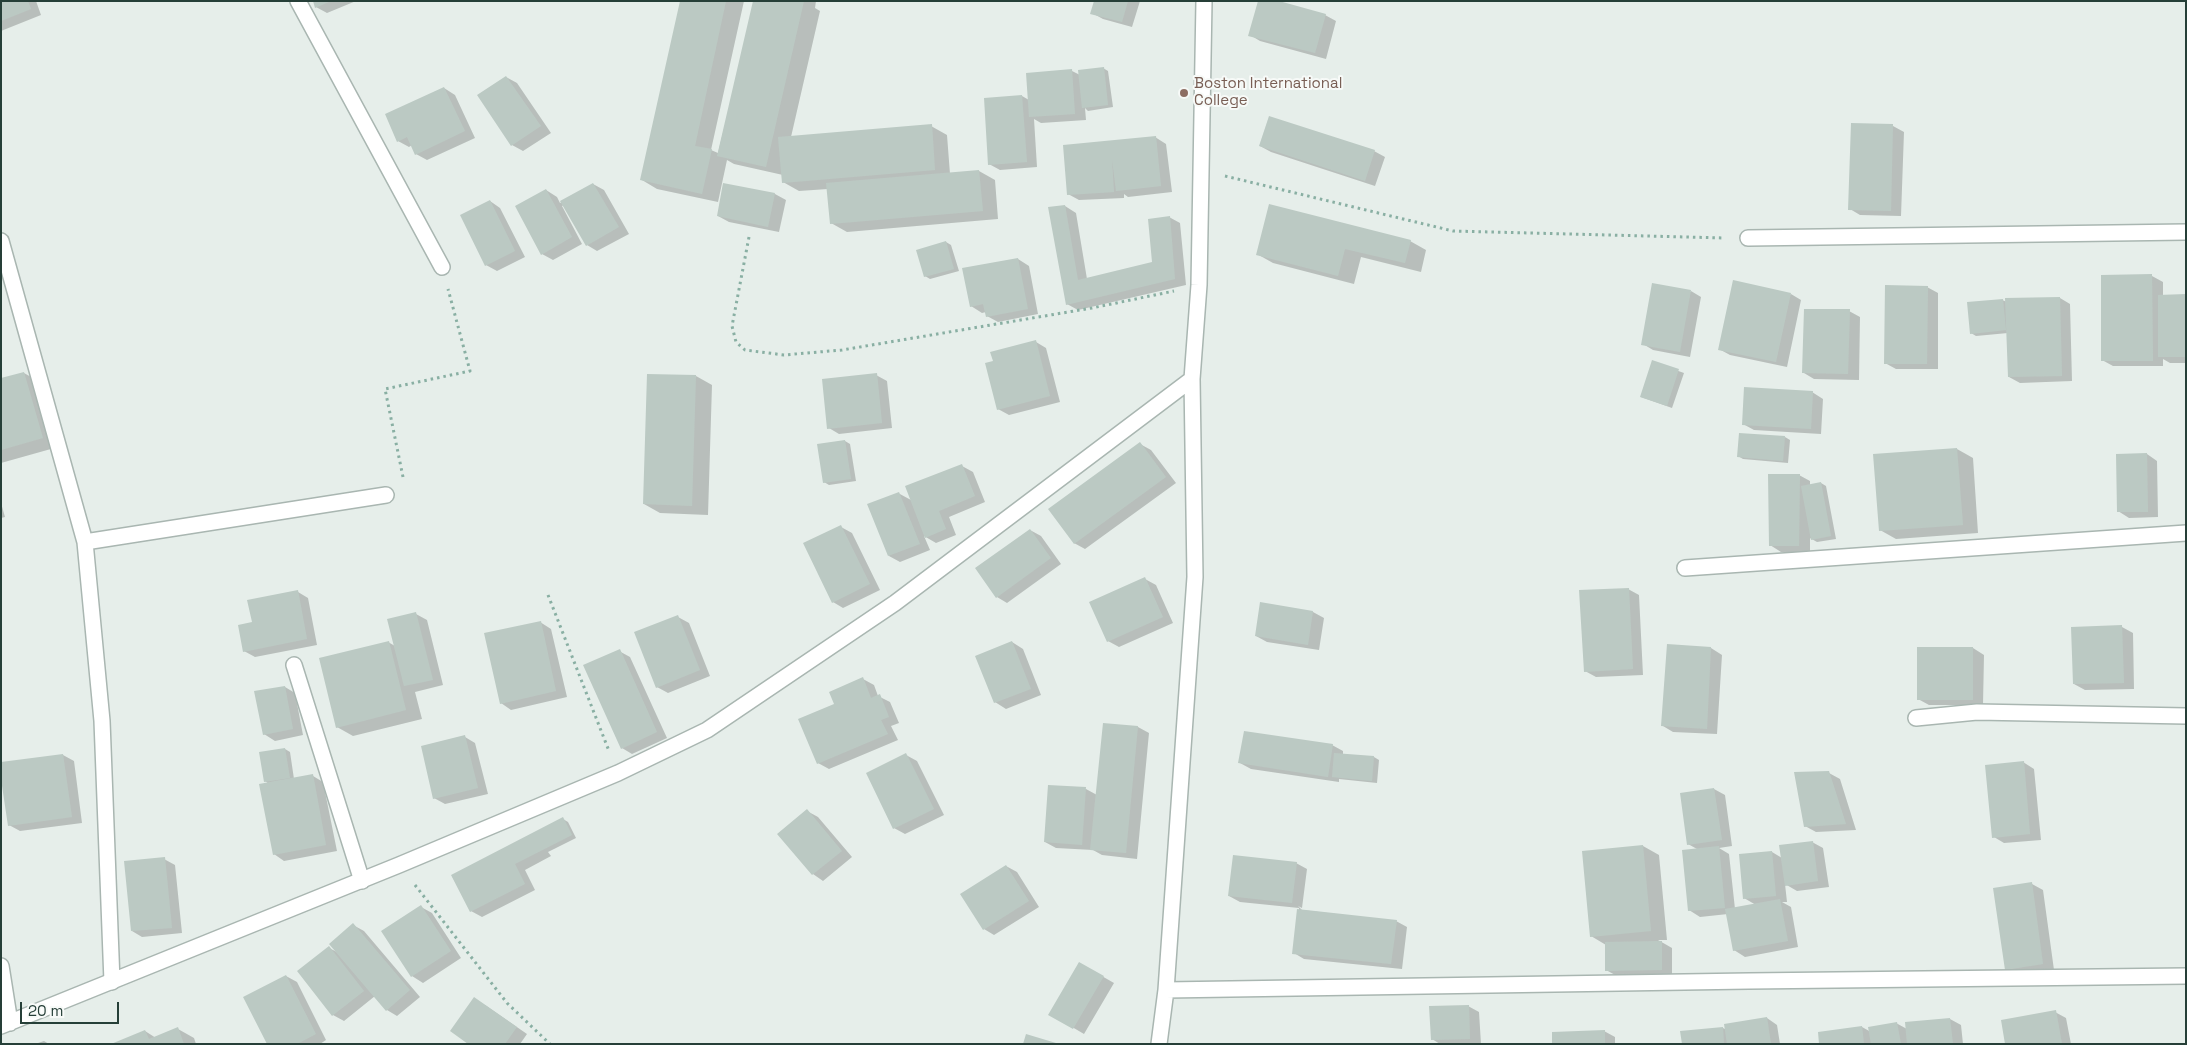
<!DOCTYPE html>
<html>
<head>
<meta charset="utf-8">
<style>
	body { margin:0 }
	#map { position:relative; width:2187px; height:1045px; overflow:hidden; background:#e6eeea; font-family:"Space Grotesk",sans-serif }
	canvas { display:block }
	.frame { position:absolute; inset:0; border:2px solid #263f38; pointer-events:none }
	.scale { position:absolute; left:20px; top:1002px; width:99px; height:22px; box-sizing:border-box; border:2px solid #263f38; border-top:0; padding-left:6px; font-size:15px; line-height:18px; white-space:nowrap; color:#263f38; -webkit-text-stroke:4px #f7faf8; paint-order:stroke }
</style>
</head>
<body>
<div id="map">
<canvas width="2187" height="1045"></canvas>
<div class="frame"></div>
<div class="scale">20 m</div>
</div>
<script>
const context = document.querySelector('canvas').getContext('2d');
context.lineJoin = 'round';
function fillPath(path, color) { context.fillStyle = color; context.fill(path, 'evenodd'); }
const shape = rows => new Path2D(rows.map(r => 'M' + r).join(''));
function trace(path, color, width, dash) { context.strokeStyle = color; context.lineWidth = width; context.lineCap = dash ? 'butt' : 'round'; context.setLineDash(dash || []); context.stroke(path); }
function write(font, color, halo, rows, align = 'center') {
  context.font = font + ' "Space Grotesk",sans-serif'; context.lineWidth = 4; context.setLineDash([]); context.textBaseline = 'middle'; context.strokeStyle = halo; context.fillStyle = color; for (const [text, x, y, turn = 0] of rows) {
    context.save(); context.translate(x, y); context.rotate((+turn || 0) * Math.PI / 180); context.textAlign = isNaN(turn) ? turn : align; if (halo) context.strokeText(text, 0, 0); context.fillText(text, 0, 0); context.restore();
  }
}
fillPath(shape([
	[1,1,36,1,41,15,1,31],
	[314,1,356,1,327,13,316,7],
	[681,1,744,1,711,150,718,153,755,1,816,1,815,8,820,11,791,137,931,126,947,135,950,174,979,171,995,180,998,219,847,232,831,223,828,189,799,191,783,182,783,175,734,164,727,160,718,202,657,189,642,180],
	[1095,1,1140,1,1132,27,1103,19,1092,13],
	[1325,15,1336,21,1326,59,1260,41,1250,35],
	[1103,68,1108,71,1113,107,1088,111,1085,108,1086,120,1041,123,1034,119,1037,167,1000,170,989,164,1022,96,1029,100,1072,71,1080,75],
	[506,77,517,83,551,133,523,151,512,145],
	[444,88,455,95,475,138,427,160,416,154,412,145,409,147,398,141],
	[1852,125,1893,126,1904,132,1901,216,1860,215,1850,209],
	[1155,137,1166,144,1172,192,1128,197,1124,194,1124,198,1079,200,1068,194,1066,161],
	[1260,146,1374,151,1385,157,1375,186,1271,152],
	[593,184,604,190,629,234,597,251,587,245,564,205,562,206,582,244,553,260,542,254,546,190,557,197,560,203],
	[724,184,775,194,786,200,779,232,729,222,718,216],
	[490,201,500,208,525,257,497,271,486,265],
	[1065,206,1076,213,1087,279,1153,263,1169,217,1180,223,1186,285,1078,310,1067,304],
	[1410,241,1426,250,1421,272,1361,257,1354,284,1273,263,1257,254],
	[946,242,951,245,959,271,930,279,925,276],
	[1018,259,1029,266,1038,314,998,322,987,316,986,312,982,313,971,306],
	[2152,276,2163,282,2163,296,2186,295,2186,363,2170,363,2163,359,2163,366,2113,366,2102,360],
	[1927,287,1938,293,1938,369,1896,369,1885,363],
	[1691,291,1701,297,1690,357,1653,350,1643,344],
	[1791,294,1801,300,1787,367,1730,355,1719,349],
	[2060,298,2070,304,2072,381,2020,383,2009,377,2008,333,1976,336,1971,333,2002,300,2007,302],
	[1849,311,1860,317,1859,380,1814,379,1804,373],
	[1036,342,1046,348,1060,402,1009,415,998,409,994,362],
	[1653,362,1684,373,1672,408,1641,397],
	[24,373,40,382,58,447,1,463,1,379],
	[876,375,887,381,892,428,839,434,829,428],
	[696,376,712,385,708,515,660,513,644,504],
	[1812,392,1823,399,1821,434,1754,430,1743,424],
	[1785,437,1790,440,1788,463,1743,459,1738,456],
	[845,441,850,444,856,481,829,485,824,482],
	[1140,444,1151,450,1176,483,1085,549,1074,543],
	[1957,449,1973,458,1978,533,1896,539,1880,530,1874,455],
	[2147,454,2157,461,2158,517,2129,518,2118,511],
	[962,466,973,472,985,502,949,517,956,535,936,543,924,536,930,550,900,562,889,556,898,493,911,500],
	[1799,475,1810,481,1810,485,1821,483,1826,486,1836,539,1817,542,1810,538,1810,552,1781,552,1770,545],
	[1,503,5,517,1,518],
	[841,527,852,533,880,590,843,608,833,602],
	[1030,530,1041,536,1061,564,1007,603,997,597],
	[1145,579,1156,585,1173,623,1119,647,1108,641],
	[1628,589,1639,595,1643,675,1596,677,1585,671],
	[298,592,308,598,317,645,255,657,244,651,253,623],
	[1261,604,1313,612,1324,618,1319,650,1267,642,1256,636],
	[416,614,427,620,443,685,415,692,422,719,353,736,337,727,388,642,395,646],
	[678,617,689,623,710,676,668,693,657,687],
	[540,622,551,629,567,697,511,710,501,703],
	[2122,627,2133,633,2134,689,2085,690,2074,684],
	[1012,642,1023,649,1041,695,1006,709,995,702],
	[1668,646,1711,648,1722,655,1717,734,1673,732,1663,726],
	[1973,648,1984,655,1983,705,1929,705,1918,699],
	[619,651,630,657,667,738,632,754,622,748],
	[863,679,874,685,878,696,890,702,899,723,891,726,898,740,829,769,818,763],
	[285,687,295,693,303,735,275,741,264,734],
	[1104,724,1138,727,1149,733,1137,859,1102,855,1093,850,1056,848,1045,842,1049,786,1086,789,1097,795],
	[465,737,475,743,488,794,445,804,434,798],
	[1332,745,1343,751,1343,755,1374,757,1379,760,1377,783,1339,779,1339,782,1251,769,1240,763],
	[285,749,290,752,294,779,313,776,323,782,337,851,284,861,274,854,269,784,265,781],
	[63,755,74,761,82,823,20,831,9,825],
	[906,755,917,761,944,815,905,834,894,828],
	[2023,762,2034,769,2041,840,2004,843,1994,837],
	[1829,773,1840,779,1856,830,1816,832,1805,826],
	[1714,789,1725,795,1732,846,1719,848,1729,854,1735,909,1756,905,1744,898,1772,852,1782,858,1812,842,1823,848,1829,887,1797,891,1785,884,1787,902,1782,902,1791,907,1798,947,1745,957,1734,950,1728,914,1700,917,1689,910,1697,849,1688,844,1681,794],
	[807,811,818,817,852,857,823,881,813,874],
	[563,819,568,822,576,838,548,852,551,856,525,870,535,890,482,917,471,911,452,876],
	[1643,846,1659,855,1667,940,1658,940,1672,948,1672,976,1617,976,1606,970,1606,945,1591,936],
	[164,859,175,865,182,933,142,937,132,931],
	[1296,863,1307,869,1302,908,1298,906,1302,910,1396,921,1407,927,1402,969,1304,959,1294,953,1299,908,1240,902,1229,896],
	[1006,866,1017,872,1039,907,994,935,984,929],
	[2032,884,2043,890,2054,970,2017,975,2006,969],
	[421,907,432,913,461,958,423,983,412,976,383,932],
	[353,925,364,931,420,997,397,1016,387,1010,375,996,344,1021,333,1015,329,948,337,952],
	[1079,963,1114,983,1084,1034,1050,1014],
	[286,976,297,982,326,1040,320,1044,269,1044],
	[485,1005,527,1034,520,1044,470,1044],
	[1468,1006,1479,1012,1481,1044,1440,1044,1432,1039],
	[2055,1012,2066,1018,2071,1044,2006,1044],
	[1767,1018,1777,1025,1780,1044,1683,1044,1723,1028,1727,1030],
	[1950,1019,1961,1025,1963,1044,1820,1044,1862,1027,1871,1032,1896,1023,1907,1029],
	[178,1029,194,1038,196,1044,114,1044,145,1031,156,1038],
	[1604,1031,1615,1037,1615,1044,1554,1044],
	[44,1041,49,1044,35,1044]
]), '#0003');
fillPath(shape([
	[1,1,28,1,31,9,1,21],
	[313,1,331,1,315,8],
	[680,1,726,1,695,146,712,149,702,194,640,180],
	[753,1,804,1,766,167,717,156],
	[1094,1,1128,1,1122,22,1090,14],
	[1258,1,1279,1,1326,14,1315,53,1248,36],
	[1104,67,1108,105,1082,108,1078,70],
	[1072,69,1075,114,1029,117,1026,73],
	[506,76,541,126,511,146,477,95],
	[444,87,465,131,415,155,407,137,397,142,385,114],
	[1022,95,1027,162,988,165,984,98],
	[1269,116,1375,150,1365,181,1259,146],
	[1851,123,1893,124,1891,211,1848,210],
	[932,124,935,170,782,183,778,137],
	[1156,136,1161,186,1116,191,1112,159,1114,192,1067,195,1063,145],
	[979,170,983,211,830,224,826,183],
	[593,183,619,227,586,246,560,201],
	[723,183,775,193,768,227,717,216],
	[546,189,572,237,541,255,515,206],
	[490,200,515,251,485,266,460,215],
	[1269,204,1411,240,1405,263,1345,249,1338,276,1256,255],
	[1065,205,1078,280,1152,262,1148,219,1170,216,1175,279,1066,305,1048,207],
	[946,241,954,269,924,277,916,250],
	[1018,258,1028,309,986,317,983,304,970,307,962,268],
	[2152,274,2153,361,2101,361,2101,275],
	[1733,280,1791,293,1776,362,1718,350],
	[1652,283,1691,290,1680,352,1641,345],
	[1885,285,1928,286,1927,364,1884,364],
	[2186,294,2186,357,2158,357,2158,295],
	[2060,297,2062,376,2008,377,2005,298],
	[2003,299,2006,330,1970,334,1967,302],
	[1804,309,1850,309,1848,374,1802,373],
	[1036,340,1050,396,997,410,985,363,993,361,990,352],
	[1652,360,1679,369,1667,406,1640,397],
	[24,372,43,438,1,450,1,378],
	[877,373,882,423,827,429,822,379],
	[647,374,696,375,692,506,643,504],
	[1744,387,1813,391,1811,429,1742,425],
	[1739,433,1785,436,1783,461,1737,457],
	[845,440,851,479,823,483,817,444],
	[1140,442,1166,477,1074,544,1048,509],
	[1957,448,1963,525,1879,531,1873,454],
	[2147,453,2148,512,2117,512,2116,454],
	[962,464,975,496,939,511,946,529,925,538,905,486],
	[1768,474,1800,474,1799,546,1769,546],
	[1821,482,1831,536,1811,540,1801,486],
	[899,492,920,544,888,556,867,504],
	[841,525,870,584,832,603,803,543],
	[1030,529,1051,558,996,598,975,568],
	[1145,577,1163,617,1107,642,1089,602],
	[1629,588,1633,669,1584,672,1579,590],
	[298,590,307,639,243,652,238,625,252,622,247,600],
	[1260,602,1313,611,1308,645,1255,636],
	[416,612,433,680,404,686,387,619],
	[678,615,700,670,656,688,634,632],
	[541,621,556,691,500,704,484,633],
	[2122,625,2124,683,2073,684,2071,627],
	[389,641,406,710,336,728,319,658],
	[1012,641,1031,689,994,703,975,656],
	[1667,644,1711,647,1707,729,1661,726],
	[1917,647,1973,647,1973,700,1917,700],
	[620,649,657,732,621,749,583,665],
	[863,677,871,698,880,694,889,717,881,720,888,734,817,764,798,719,834,704,829,692],
	[285,686,293,729,263,735,254,691],
	[1103,723,1138,726,1126,853,1090,850],
	[1244,731,1333,744,1328,777,1238,763],
	[465,735,478,788,433,799,421,746],
	[285,748,290,778,264,782,259,752],
	[906,753,934,809,893,829,866,773],
	[1334,753,1374,756,1372,781,1332,777],
	[63,754,72,817,8,826,1,779,1,762],
	[2024,761,2030,834,1992,838,1985,765],
	[1829,771,1846,824,1804,827,1794,772],
	[313,774,326,845,273,855,259,784],
	[1048,785,1086,787,1082,845,1044,842],
	[1714,788,1722,840,1687,845,1680,793],
	[807,809,842,851,812,875,777,834],
	[563,817,572,835,515,864,525,884,470,912,451,875],
	[1813,841,1818,881,1785,886,1779,845],
	[1643,845,1651,931,1590,937,1582,851],
	[1719,846,1725,908,1688,911,1682,850],
	[1772,851,1776,896,1743,899,1739,854],
	[1233,855,1297,862,1292,903,1228,896],
	[165,857,172,928,131,931,124,861],
	[1006,865,1029,901,983,930,960,894],
	[2032,882,2043,964,2005,970,1993,888],
	[1780,899,1788,941,1733,951,1725,909],
	[421,905,451,951,411,977,381,931],
	[1297,909,1397,920,1391,964,1292,954],
	[353,923,410,990,386,1011,329,944],
	[1662,941,1662,970,1605,971,1605,942],
	[329,946,364,991,332,1016,297,971],
	[1079,962,1104,976,1073,1029,1048,1015],
	[286,975,316,1034,297,1044,267,1044,243,997],
	[474,997,517,1027,505,1044,468,1044,450,1031],
	[1469,1005,1470,1039,1431,1040,1429,1006],
	[2056,1010,2062,1044,2005,1044,2001,1020],
	[1767,1017,1771,1044,1727,1044,1724,1024],
	[1950,1018,1953,1044,1907,1044,1905,1022],
	[1897,1022,1901,1044,1871,1044,1868,1027],
	[1862,1026,1864,1044,1819,1044,1818,1032],
	[178,1027,184,1044,111,1044,145,1030,149,1039],
	[1723,1027,1724,1044,1682,1044,1680,1031],
	[1605,1030,1605,1044,1552,1044,1552,1032],
	[1026,1034,1056,1043,1056,1044,1023,1044]
]), '#bbc9c3');
const service = shape([
	[1,241,85,542,102,721,112,982],
	[85,542,386,495],
	[294,665,362,881]
]);
const minor = shape([
	[298,1,442,267],
	[1748,238,2186,232],
	[1685,568,2186,533],
	[1916,718,1977,712,2186,716],
	[1,966,10,1023],
	[1166,990,1749,981,2186,976],
	[1,1026,399,865,618,773,707,730,895,603,1192,379],
	[1159,1044,1166,990,1195,577,1192,379,1199,285,1204,1]
]);
trace(service, '#a9b6b1', 18);
trace(minor, '#a9b6b1', 18);
trace(shape([
	[1225,176,1453,231,1725,238],
	[749,237,732,326,736,342,745,350,784,355,842,350,1092,308,1174,291],
	[403,477,385,389,470,371,448,289],
	[548,595,609,751],
	[415,885,507,1003,550,1044]
]), '#89afa3', 3, [2.5, 4]);
trace(service, '#fff', 15);
trace(minor, '#fff', 15);
for (const [x, y, r, color] of [
	[1184,93,5,"#8d6e63"]
]) { const dot = new Path2D(); dot.arc(x, y, r, 0, 2 * Math.PI); context.fillStyle = color; context.fill(dot); trace(dot, '#f7faf8', 2); }
write('15px', '#785e54', '#f7faf8', [
	["Boston International",1194,84],
	["College",1194,101]
], 'left');
</script>
</body>
</html>
